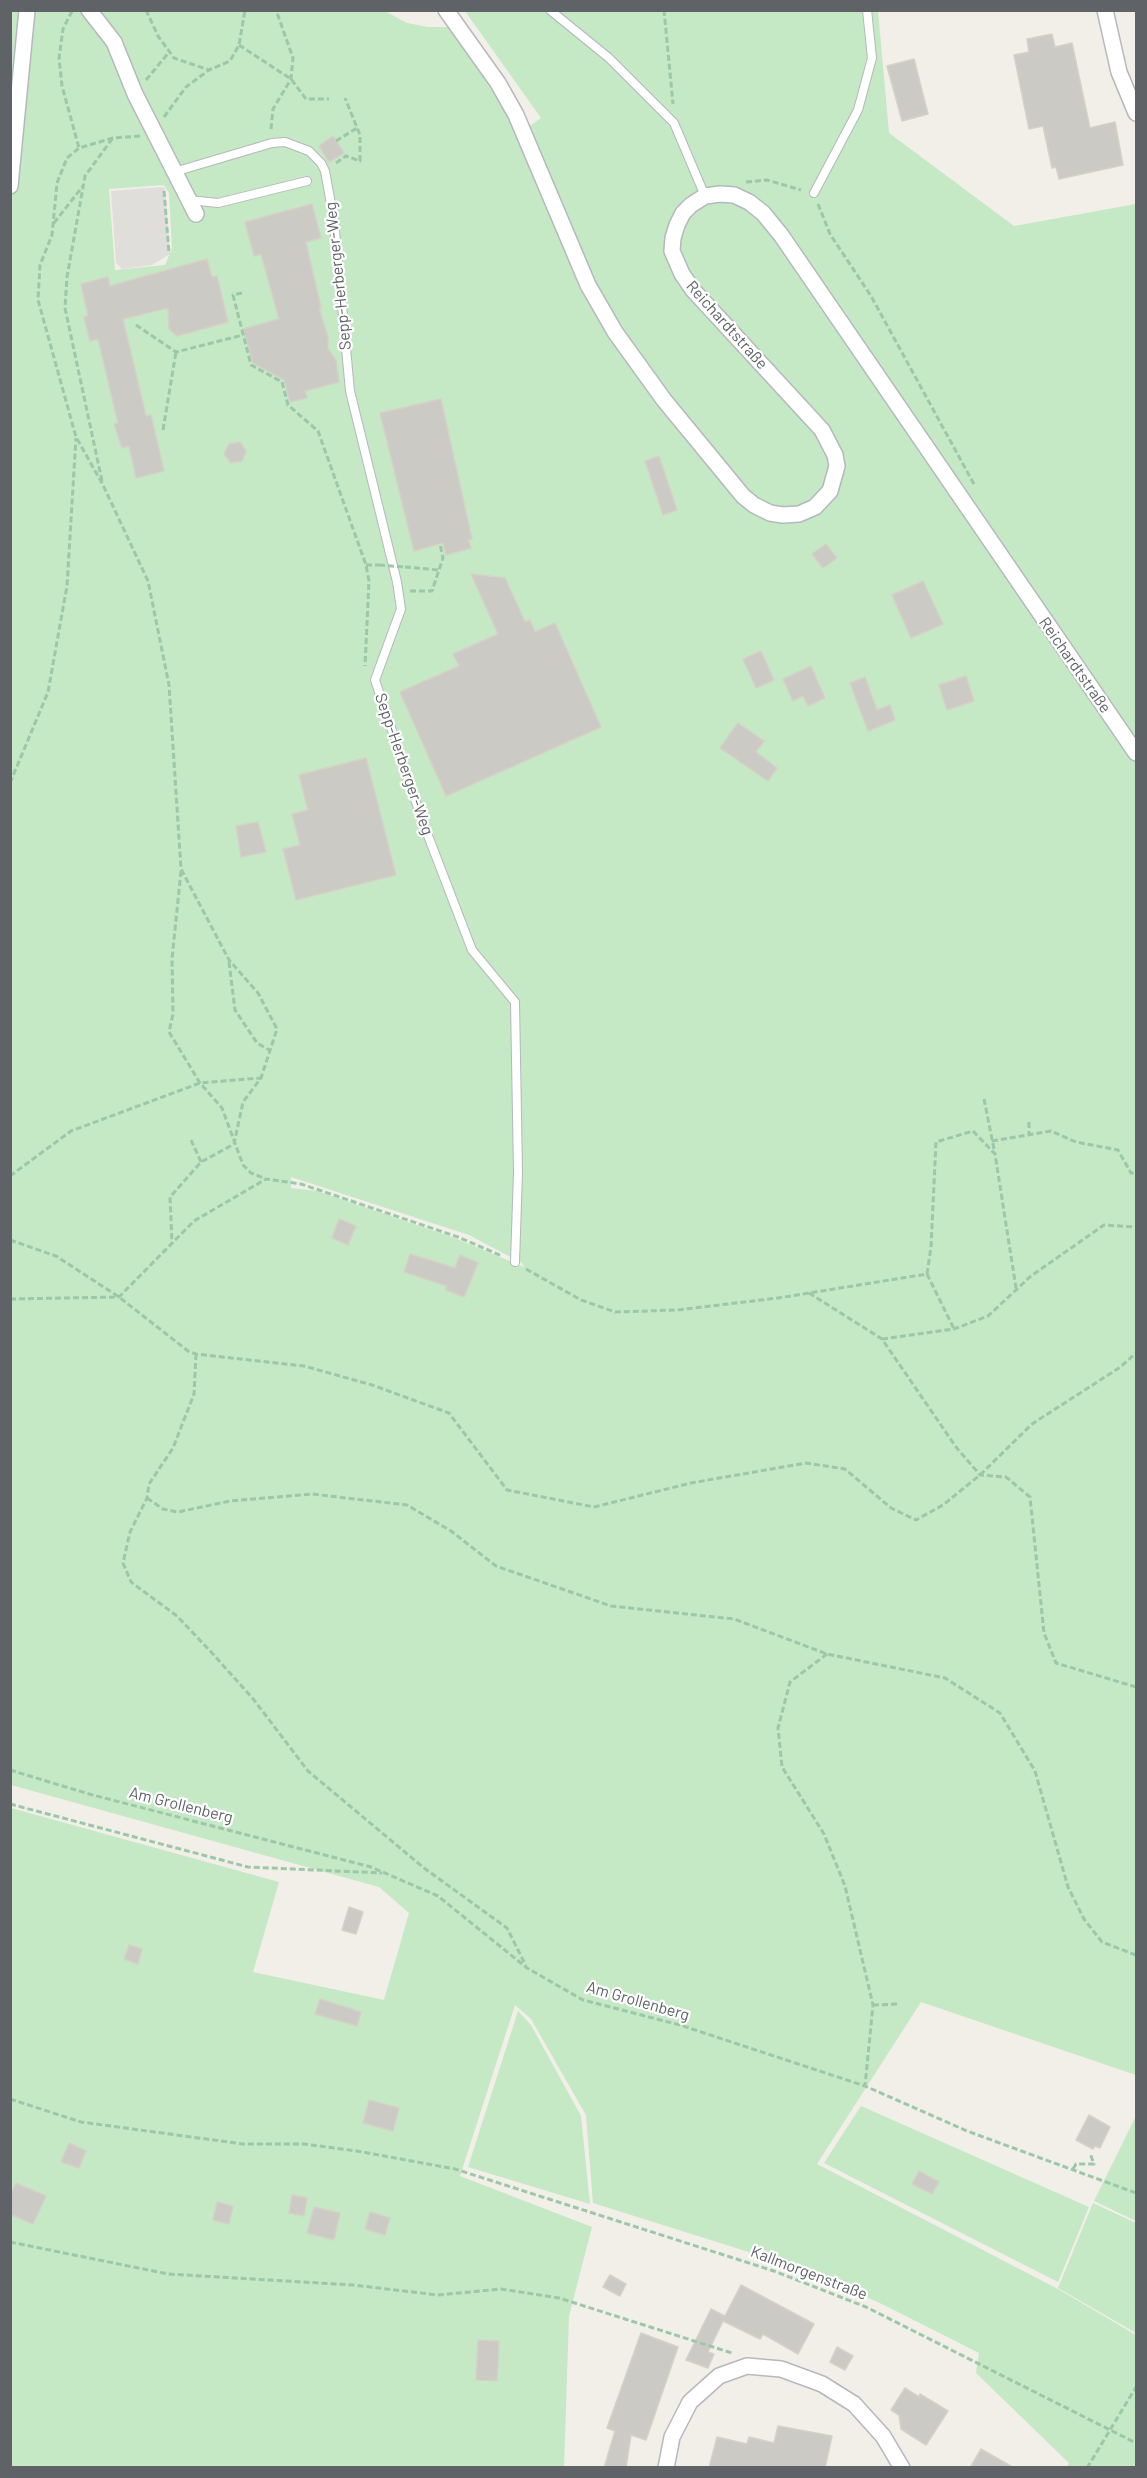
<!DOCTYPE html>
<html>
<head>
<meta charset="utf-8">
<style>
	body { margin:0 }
	#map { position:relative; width:1147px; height:2478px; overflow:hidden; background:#f1efe8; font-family:Barlow,sans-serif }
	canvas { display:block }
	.frame { position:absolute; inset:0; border:12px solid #5f6368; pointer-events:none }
</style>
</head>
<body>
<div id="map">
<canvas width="1147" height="2478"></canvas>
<div class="frame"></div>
</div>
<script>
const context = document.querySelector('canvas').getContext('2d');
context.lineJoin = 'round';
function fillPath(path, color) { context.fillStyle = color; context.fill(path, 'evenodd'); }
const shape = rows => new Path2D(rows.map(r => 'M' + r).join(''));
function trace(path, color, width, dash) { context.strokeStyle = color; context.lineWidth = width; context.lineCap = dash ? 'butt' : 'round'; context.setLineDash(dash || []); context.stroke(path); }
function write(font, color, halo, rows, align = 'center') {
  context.font = font + ' Barlow,sans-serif'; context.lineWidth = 4.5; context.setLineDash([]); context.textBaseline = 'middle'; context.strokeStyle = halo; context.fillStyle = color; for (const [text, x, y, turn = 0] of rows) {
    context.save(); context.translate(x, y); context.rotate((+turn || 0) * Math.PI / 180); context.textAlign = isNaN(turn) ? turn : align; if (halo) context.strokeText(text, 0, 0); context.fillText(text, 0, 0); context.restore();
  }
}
fillPath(shape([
	[160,187,165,188,170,254,152,265,122,269,116,263,111,191]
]), '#e0deda');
fillPath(shape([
	[383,10,407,23,428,27,463,27,530,126,541,118,465,11,878,11,889,133,1014,226,1136,204,1136,2075,921,2002,817,2164,1058,2289,1136,2335,1136,2467,1067,2467,1069,2463,976,2373,979,2353,884,2305,809,2271,593,2203,586,2115,531,2019,515,2005,460,2176,592,2227,569,2316,564,2467,11,2467,11,1808,279,1882,253,1972,384,2000,409,1913,379,1887,11,1785,10,11],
	[164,185,169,193,172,248,165,265,115,270,109,189],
	[291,1177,469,1235,522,1263,524,1267,452,1237,317,1191,291,1188],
	[518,2011,531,2025,581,2116,590,2204,468,2167],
	[861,2106,1089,2207,1058,2282,824,2163],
	[1136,2116,1136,2221,1094,2201],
	[1093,2203,1136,2223,1136,2333,1058,2288]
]), '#c5e8c5');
const building = shape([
	[1052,34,1055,47,1072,43,1090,128,1115,122,1123,165,1059,179,1056,167,1052,168,1043,126,1029,129,1014,55,1029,52,1027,39,1052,34],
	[914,59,928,114,902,121,887,66,914,59],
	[333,136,344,153,329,162,319,146,333,136],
	[312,204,321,238,306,242,321,308,319,308,328,337,328,349,336,360,339,382,305,391,307,398,290,402,284,380,253,363,243,329,279,319,261,254,254,256,245,222,312,204],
	[207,259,212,277,217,276,228,322,177,336,169,329,168,308,123,319,146,416,151,415,164,471,136,478,129,446,122,448,114,424,118,423,98,339,90,341,84,317,88,316,81,284,108,277,110,286,207,259],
	[441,399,472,539,468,540,471,548,446,555,443,543,414,551,380,413,441,399],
	[240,442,246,451,242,461,231,463,224,454,229,444,240,442],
	[659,456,677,510,663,515,645,461,659,456],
	[826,544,837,558,823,568,812,554,826,544],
	[471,574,505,578,525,622,530,620,535,632,555,623,601,727,446,796,400,692,459,666,453,654,498,634,471,574],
	[923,581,943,624,911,638,892,595,923,581],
	[761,651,774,680,756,688,743,659,761,651],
	[811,666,825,698,808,706,803,696,793,701,783,679,811,666],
	[966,676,974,701,947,710,939,685,966,676],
	[865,677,877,710,890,705,895,720,868,731,850,683,865,677],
	[738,723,764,741,756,752,777,768,768,781,720,748,738,723],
	[366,758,396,875,296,900,283,849,300,845,292,814,308,810,299,775,366,758],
	[258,822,266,852,241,857,236,826,258,822],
	[339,1219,356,1226,348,1245,332,1238,339,1219],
	[410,1254,455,1268,460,1255,478,1263,464,1297,446,1290,447,1286,404,1272,410,1254],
	[349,1907,363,1912,356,1934,342,1930,349,1907],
	[129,1945,142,1949,138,1964,124,1959,129,1945],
	[320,1999,361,2012,357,2026,315,2014,320,1999],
	[369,2100,399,2108,393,2131,363,2123,369,2100],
	[1089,2115,1110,2127,1100,2148,1095,2146,1093,2149,1076,2140,1089,2115],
	[69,2143,86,2151,79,2168,61,2162,69,2143],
	[919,2171,939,2182,932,2194,912,2184,919,2171],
	[16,2183,46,2196,33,2224,10,2214,10,2195,16,2183],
	[292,2195,307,2198,304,2216,289,2213,292,2195],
	[217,2202,233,2206,229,2224,213,2220,217,2202],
	[314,2207,340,2213,334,2240,307,2233,314,2207],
	[370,2212,390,2218,385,2235,365,2229,370,2212],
	[610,2275,626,2284,620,2296,603,2287,610,2275],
	[741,2285,814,2324,798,2354,763,2334,760,2339,723,2321,708,2352,714,2354,708,2368,686,2360,711,2309,725,2316,741,2285],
	[641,2333,678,2347,646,2440,631,2435,626,2468,604,2468,615,2431,607,2428,641,2333],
	[478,2340,499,2341,497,2381,476,2380,478,2340],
	[837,2347,853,2356,845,2370,830,2362,837,2347],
	[905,2388,919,2397,920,2394,948,2411,926,2445,901,2429,899,2415,891,2410,905,2388],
	[778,2426,832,2436,825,2468,709,2468,717,2437,747,2444,749,2437,774,2443,778,2426],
	[981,2449,1014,2468,970,2468,981,2449]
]);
fillPath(building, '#cccac5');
trace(building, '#d6d1c6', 1.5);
const lane = shape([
	[550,10,609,58,674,123,705,196],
	[174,172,272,143,285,142,309,151,321,163,325,171,334,220,350,391,397,582,401,609,375,680,422,820,472,950,515,1002,518,1172,515,1262],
	[814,193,858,110,872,58,867,10],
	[189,200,218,203,307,181]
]);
const street = shape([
	[89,10,114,42,135,94,196,214],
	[446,10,498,83,516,115,588,285,615,332,664,400,743,496,754,505,770,513,783,515,799,514,815,507,830,491,837,466,835,455,822,430,693,290,682,274,672,251,673,238,677,225,683,213,691,205,705,196,720,194,734,195,749,202,763,213,781,235,1136,753],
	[1105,10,1119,72,1136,113],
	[10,186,27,10],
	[666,2468,672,2437,690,2402,719,2376,747,2366,781,2369,822,2384,854,2404,883,2436,902,2468]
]);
trace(lane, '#b5b8bc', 10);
trace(street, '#b5b8bc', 18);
trace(shape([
	[146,10,158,36,174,58,209,70],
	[664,10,673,104],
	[72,11,63,29,59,58,62,86,79,148],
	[239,45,291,79,306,99,329,99],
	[146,80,170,51],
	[164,117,186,87,209,70,230,61,239,45,245,10],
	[271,129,273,109,291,79,293,58,276,10],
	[140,136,113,138,79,148,67,158,57,183,52,235,40,265,38,300,76,437,103,485,148,581,169,685,181,869,229,960,258,993,277,1029,261,1078,243,1102,234,1144,201,1162,170,1197,172,1243],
	[336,141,357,128],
	[336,163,346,156,360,161,360,135,345,98],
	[746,182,767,180,801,190],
	[164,191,169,253],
	[818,204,830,234,871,296,975,486],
	[54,223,83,186],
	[242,293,233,295,251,365,282,382,288,405,318,431,366,565,369,581,365,666],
	[136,325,176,352,243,335],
	[163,430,176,352],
	[102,481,65,308,67,277,85,176,112,139],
	[366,565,379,565],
	[405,567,439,570],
	[410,591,432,591,443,558,440,544],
	[10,783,48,692,67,586,76,438],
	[181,871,172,959,173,1014,169,1032,200,1083,222,1108,243,1165,251,1173,266,1179],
	[229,962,235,1010,257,1043,271,1051],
	[984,1099,995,1154],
	[1029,1122,1029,1136],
	[191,1140,201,1162],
	[992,1141,1051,1131,1076,1142,1118,1150,1131,1173,1136,1173],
	[10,1176,71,1131,200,1083,261,1078],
	[10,1240,56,1256,119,1297,188,1351,196,1354,304,1366,372,1385,449,1413,507,1490,594,1507,691,1483,806,1463,845,1469,891,1508,916,1520,943,1505,980,1475,1032,1424,1119,1368,1136,1353],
	[526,1269,581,1300,615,1312,677,1310,778,1298,927,1274,931,1247,936,1142,973,1131,995,1154,1016,1288],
	[927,1274,954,1329],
	[809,1293,882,1339,956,1447,980,1475,1006,1477,1030,1497,1044,1633,1056,1663,1136,1687],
	[10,1299,119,1297,194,1221,266,1179,301,1184,458,1237,502,1256],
	[882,1339,954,1329,988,1316,1031,1276,1104,1225,1136,1227],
	[196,1354,194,1394,173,1448,149,1484,147,1498,130,1532,123,1563,131,1582,177,1616,213,1654,254,1700,308,1771,424,1868,507,1928,526,1966],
	[147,1498,163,1509,178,1512,230,1501,312,1494,407,1505,451,1531,496,1566,611,1606,734,1619,827,1654,945,1678,1000,1713,1035,1771,1068,1887,1084,1919,1102,1942,1136,1955],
	[827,1654,790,1682,778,1728,782,1767,824,1834,845,1886,873,2005,865,2086],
	[10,1770,89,1794,371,1867,438,1896,527,1968,583,2000,680,2025,865,2086,967,2131,1136,2193],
	[10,1804,248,1867,382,1873],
	[873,2005,900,2004],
	[10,2099,81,2122,243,2144,304,2144,357,2151,455,2169,774,2271,866,2307,1136,2443],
	[1073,2169,1076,2164,1094,2164,1090,2153],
	[10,2242,168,2274,353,2285,438,2295,501,2289,559,2298,732,2353],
	[1087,2468,1136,2387]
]), '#9cc7a9', 3, [6, 3]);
trace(lane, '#fff', 8);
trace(street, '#fff', 15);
trace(shape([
	[379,565,405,567]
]), '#9cc7a9', 3, [6, 3]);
write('16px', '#5f6368', '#fff', [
	["Sepp-Herberger-Weg",338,276,-96],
	["Reichardtstraße",727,325,48],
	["Reichardtstraße",1075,665,55],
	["Sepp-Herberger-Weg",404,764,71],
	["Am Grollenberg",181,1805,14],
	["Am Grollenberg",638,2001,16],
	["Kallmorgenstraße",809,2273,21]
]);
</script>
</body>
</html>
